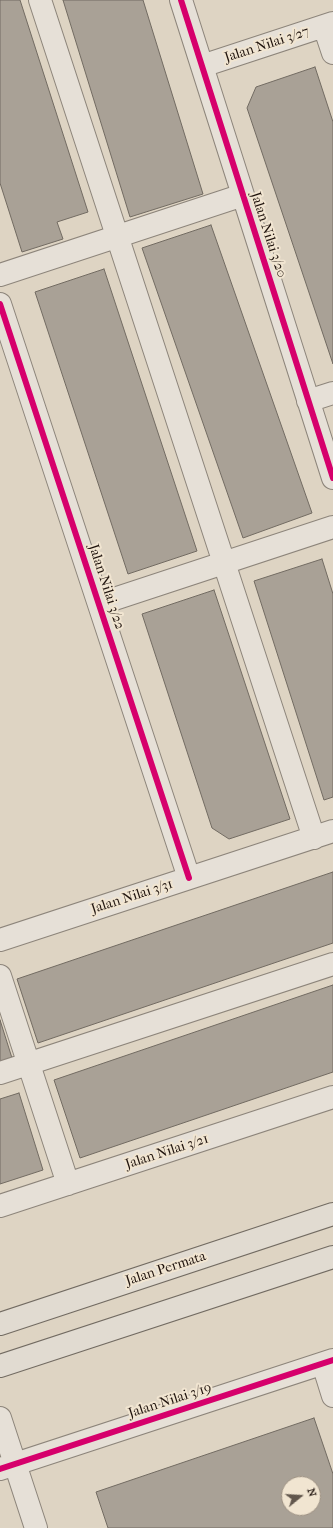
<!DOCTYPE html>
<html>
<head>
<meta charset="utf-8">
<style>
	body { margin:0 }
	#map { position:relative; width:333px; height:1528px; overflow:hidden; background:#ded4c3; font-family:"IM FELL French Canon",serif }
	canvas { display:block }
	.north { position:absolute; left:281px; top:1476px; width:40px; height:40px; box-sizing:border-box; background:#f1e5d1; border:1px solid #9d9183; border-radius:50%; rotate:72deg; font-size:11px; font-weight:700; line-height:16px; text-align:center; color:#1f130d }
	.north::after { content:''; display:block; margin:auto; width:14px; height:18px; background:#62574d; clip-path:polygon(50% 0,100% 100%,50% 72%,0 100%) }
</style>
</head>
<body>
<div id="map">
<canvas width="333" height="1528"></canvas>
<div class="north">N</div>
</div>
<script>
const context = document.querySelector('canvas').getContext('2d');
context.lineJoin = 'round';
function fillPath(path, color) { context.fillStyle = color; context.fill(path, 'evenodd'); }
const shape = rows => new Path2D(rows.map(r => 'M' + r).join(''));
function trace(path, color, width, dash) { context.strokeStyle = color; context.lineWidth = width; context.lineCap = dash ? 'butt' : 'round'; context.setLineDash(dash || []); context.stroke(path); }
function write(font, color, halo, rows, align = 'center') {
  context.font = font + ' "IM FELL French Canon",serif'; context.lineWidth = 4; context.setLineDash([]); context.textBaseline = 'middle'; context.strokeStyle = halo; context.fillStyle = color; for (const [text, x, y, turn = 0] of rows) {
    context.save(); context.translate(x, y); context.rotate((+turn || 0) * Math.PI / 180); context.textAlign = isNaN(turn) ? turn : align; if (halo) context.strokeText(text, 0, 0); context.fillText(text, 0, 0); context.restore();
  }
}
const building = shape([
	[0,0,20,0,88,212,57,222,63,239,22,252,0,183,0,0],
	[63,0,143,0,203,194,130,217,63,0],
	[315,67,333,122,333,364,247,108,256,87,315,67],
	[211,225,312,513,243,538,142,248,211,225],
	[104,269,197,551,128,574,35,292,104,269],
	[322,559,333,594,333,797,324,800,254,581,322,559],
	[214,590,290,819,229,839,212,828,142,614,214,590],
	[333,872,333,943,38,1043,17,979,333,872],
	[333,985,333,1072,80,1158,54,1080,333,985],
	[0,1020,12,1058,0,1062,0,1020],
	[19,1093,43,1170,0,1184,0,1099,19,1093],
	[314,1418,333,1474,333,1528,108,1528,96,1492,314,1418],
	[289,1484,313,1484,313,1508,289,1508,289,1484]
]);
fillPath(building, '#a9a196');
trace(building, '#726b62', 1);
const minor = shape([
	[40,0,314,838],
	[181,0,333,478],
	[324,26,333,53],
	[202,66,333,23],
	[0,275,243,195],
	[0,304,189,878],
	[308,401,333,393],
	[99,604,333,527],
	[0,940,333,831],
	[0,976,68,1184],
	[0,1073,333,964],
	[0,1206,333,1097],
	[323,1364,333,1396],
	[0,1418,36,1528],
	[0,1469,333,1360]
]);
const major = shape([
	[0,1324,333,1214],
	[0,1366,333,1257]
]);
trace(minor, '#8d857b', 24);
trace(major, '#726b62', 24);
trace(minor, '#e6e0d7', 22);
trace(major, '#e1dbd1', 22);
trace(shape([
	[181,0,333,478],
	[0,304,189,878],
	[0,1469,333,1360]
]), '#d6006c', 6);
write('14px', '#1f130d', '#f1e5d1', [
	["Jalan Nilai 3/27",267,45,-18],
	["Jalan Nilai 3/20",268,235,72],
	["Jalan Nilai 3/22",106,587,72],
	["Jalan Nilai 3/31",132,897,-18],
	["Jalan Nilai 3/21",167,1152,-18],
	["Jalan Permata",166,1269,-18],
	["Jalan Nilai 3/19",170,1401,-18]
]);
</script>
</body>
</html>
